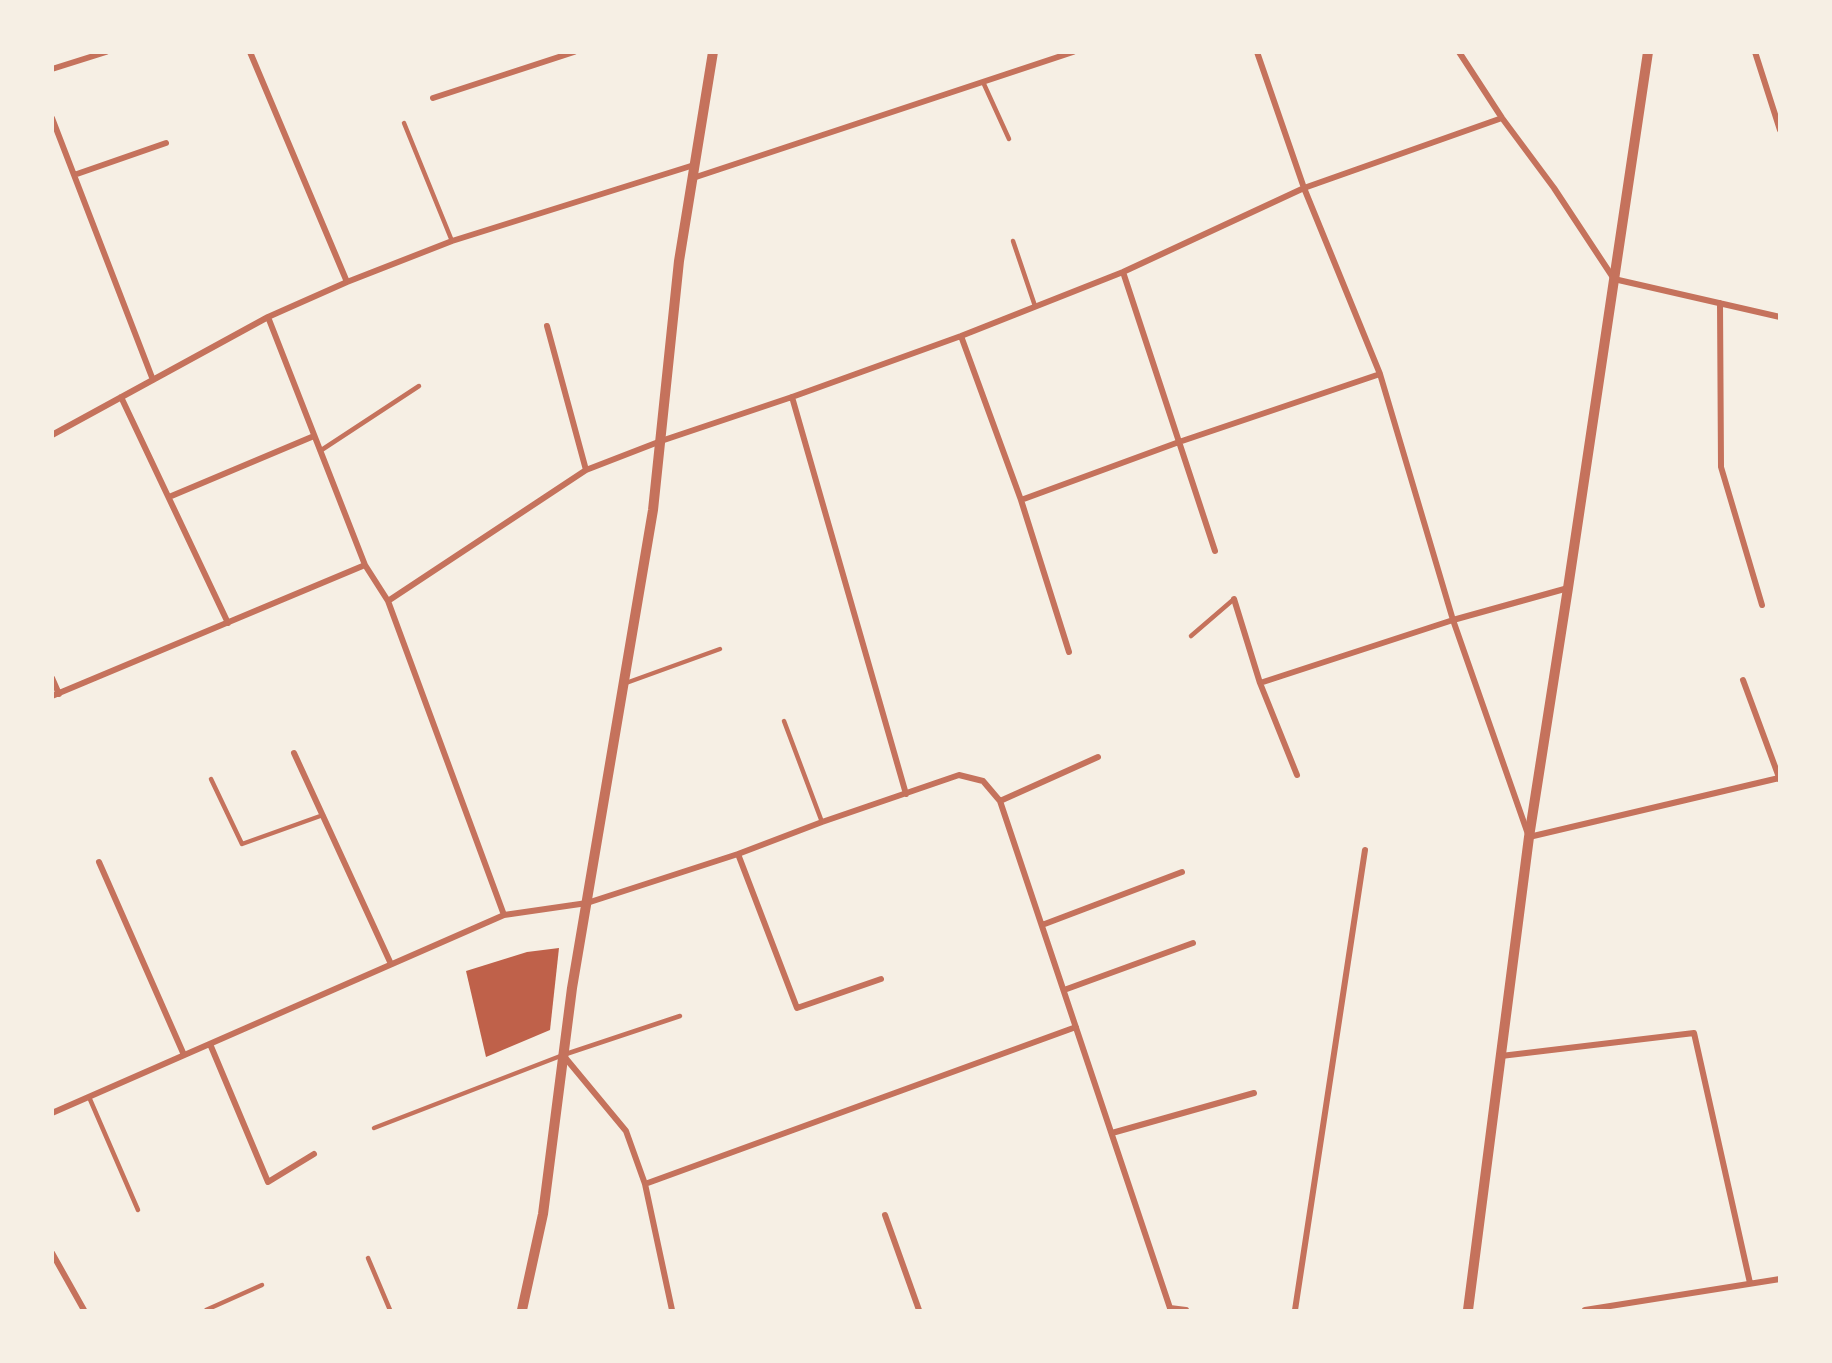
<!DOCTYPE html>
<html>
<head>
<meta charset="utf-8">
<style>
	body { margin:0 }
	#map { position:relative; width:1832px; height:1363px; overflow:hidden; background:#f6efe4; font-family:Raleway,sans-serif }
	canvas { display:block }
	.frame { position:absolute; inset:0; border:54px solid #f6efe4; pointer-events:none }
</style>
</head>
<body>
<div id="map">
<canvas width="1832" height="1363"></canvas>
<div class="frame"></div>
</div>
<script>
const context = document.querySelector('canvas').getContext('2d');
context.lineJoin = 'round';
function fillPath(path, color) { context.fillStyle = color; context.fill(path, 'evenodd'); }
const shape = rows => new Path2D(rows.map(r => 'M' + r).join(''));
function trace(path, color, width, dash) { context.strokeStyle = color; context.lineWidth = width; context.lineCap = dash ? 'butt' : 'round'; context.setLineDash(dash || []); context.stroke(path); }
fillPath(shape([
	[559,948,550,1030,486,1057,466,971,527,952]
]), '#bf614a');
trace(shape([
	[983,82,1009,139],
	[404,123,452,241],
	[1013,241,1035,306],
	[320,451,419,386],
	[1191,636,1234,599],
	[626,683,720,649],
	[784,721,822,822],
	[211,779,242,844,323,815],
	[89,1097,138,1210],
	[374,1128,563,1055,680,1016],
	[368,1258,390,1310],
	[206,1310,262,1285]
]), '#c5725c', 4.5);
trace(shape([
	[250,52,347,282],
	[1257,52,1304,188,1380,374,1453,620,1529,837,1779,778],
	[1459,52,1502,118,1554,188,1614,279,1780,317],
	[1755,52,1780,130],
	[52,69,106,52],
	[433,98,574,52],
	[52,118,153,380],
	[74,175,166,143],
	[693,178,1073,52],
	[1123,272,1215,551],
	[1720,303,1721,467,1762,605],
	[268,317,365,565,388,601,504,915],
	[547,326,586,470],
	[961,336,1021,500,1069,652],
	[121,397,228,623],
	[792,397,906,794],
	[52,435,268,317,347,282,452,241,694,165],
	[169,497,314,436],
	[1021,500,1179,442,1380,374],
	[1234,599,1260,683,1297,775],
	[388,601,586,470,661,441,792,397,961,336,1123,272,1304,188,1502,118],
	[52,678,59,694],
	[1743,680,1780,780],
	[1260,683,1453,620,1568,588],
	[52,696,365,565],
	[294,753,391,964],
	[1000,801,1098,757],
	[738,854,797,1008,881,979],
	[99,862,184,1055],
	[1042,925,1182,872],
	[1064,990,1193,943],
	[210,1044,268,1182,314,1154],
	[563,1055,626,1131,645,1184,672,1310],
	[1501,1056,1694,1033,1750,1283],
	[52,1113,504,915,587,903,738,854,822,822,959,775,983,781,1000,801,1170,1308,1186,1310],
	[1112,1133,1254,1093],
	[645,1184,1076,1027],
	[885,1215,919,1310],
	[52,1253,84,1310],
	[1295,1310,1365,850],
	[1585,1310,1780,1279]
]), '#c5725c', 6);
trace(shape([
	[522,1310,543,1214,572,988,653,510,679,261,713,52],
	[1468,1310,1529,837,1568,588,1648,52]
]), '#c5725c', 10);
</script>
</body>
</html>
